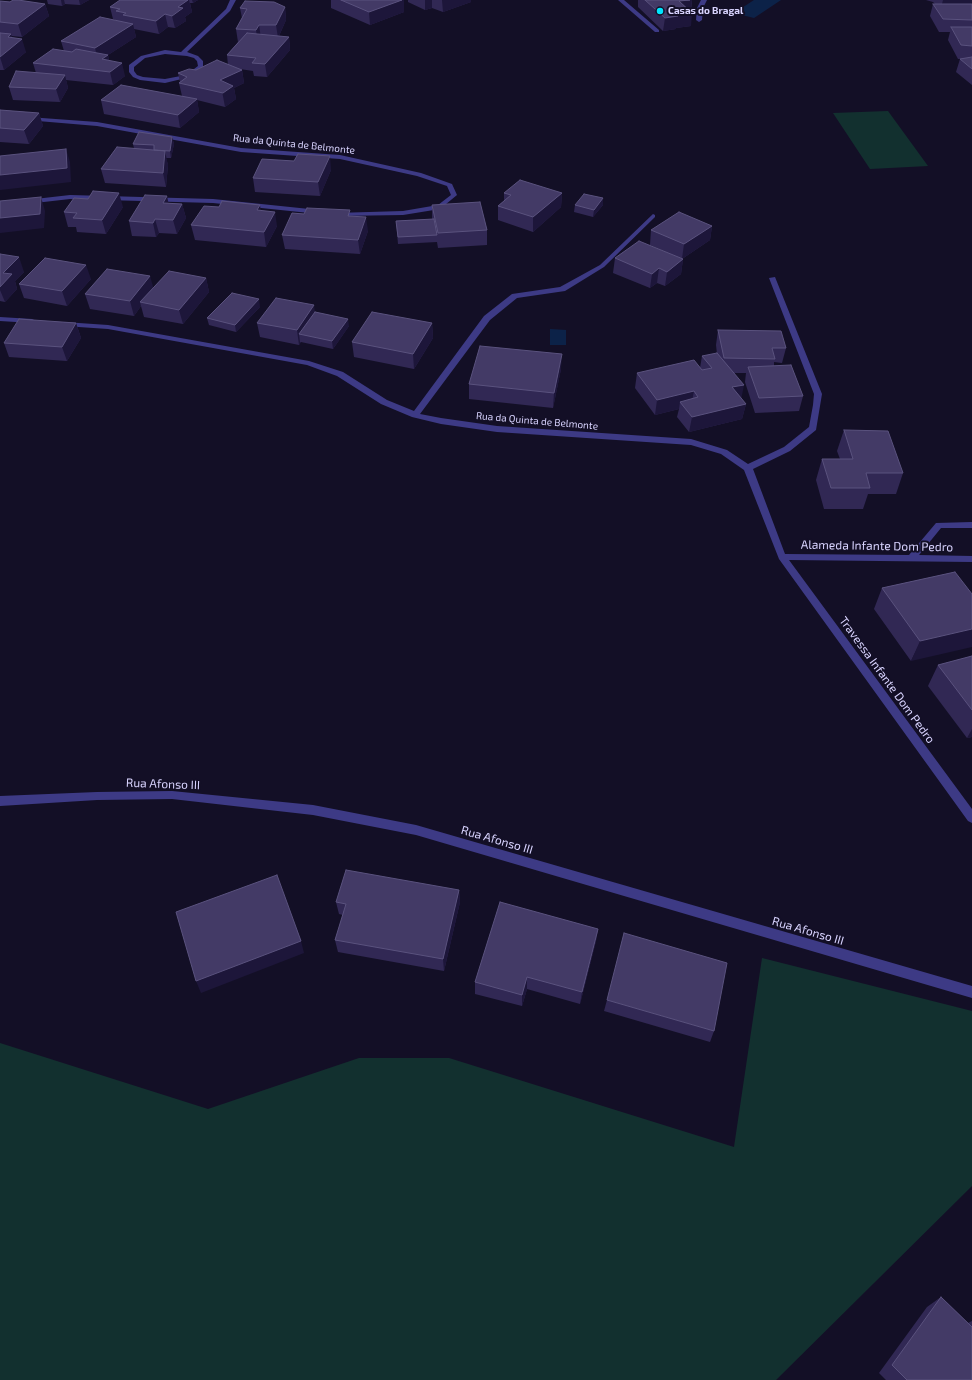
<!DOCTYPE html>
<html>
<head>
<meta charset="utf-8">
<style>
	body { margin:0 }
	canvas { display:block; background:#130f26 }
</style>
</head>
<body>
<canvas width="972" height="1380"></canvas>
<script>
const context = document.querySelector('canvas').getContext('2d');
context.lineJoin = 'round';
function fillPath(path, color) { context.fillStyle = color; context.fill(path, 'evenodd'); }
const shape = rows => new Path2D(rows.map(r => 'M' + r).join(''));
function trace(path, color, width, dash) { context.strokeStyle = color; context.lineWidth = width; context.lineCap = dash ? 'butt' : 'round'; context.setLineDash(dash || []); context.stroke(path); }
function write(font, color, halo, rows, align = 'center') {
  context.font = font + ' "Exo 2",sans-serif'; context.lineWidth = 4; context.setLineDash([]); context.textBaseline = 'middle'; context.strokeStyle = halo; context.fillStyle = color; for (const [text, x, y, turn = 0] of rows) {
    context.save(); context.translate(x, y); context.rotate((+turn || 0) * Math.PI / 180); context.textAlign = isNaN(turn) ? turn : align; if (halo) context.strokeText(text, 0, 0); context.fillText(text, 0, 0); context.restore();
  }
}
fillPath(shape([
	[888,111,928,166,870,169,833,113],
	[762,958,972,1011,972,1186,776,1380,0,1380,0,1043,208,1109,359,1058,449,1058,734,1147]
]), '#12302f');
fillPath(shape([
	[754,0,781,0,754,18,734,13],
	[550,329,566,330,566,345,550,345]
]), '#0c2248');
fillPath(shape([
	[230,0,236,0,230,11,187,52,198,56,203,61,203,68,190,77,165,83,140,80,133,77,129,72,129,65,141,56,165,50,181,52,226,9,230,0],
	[165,54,187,56,194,58,197,61,198,66,186,75,165,79,143,77,137,75,134,71,134,67,145,58,165,54],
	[618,0,624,0,659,30,659,32,655,32,618,0],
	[701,0,707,0,703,8,702,20,699,22,696,20,697,8,701,0],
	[28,117,97,122,241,148,340,155,421,173,452,184,457,195,440,209,403,215,337,216,335,215,335,213,403,211,438,205,451,195,447,186,417,176,340,159,241,152,97,126,26,120,25,119,28,117],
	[70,195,213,199,319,210,322,212,319,214,213,203,70,199,0,207,0,203,70,195],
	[653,214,655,215,655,217,604,267,565,291,517,298,490,320,420,414,441,418,497,426,691,439,727,450,748,464,784,447,809,427,813,405,814,394,769,278,775,277,822,394,816,430,790,451,753,469,785,554,909,555,936,523,972,522,972,528,941,528,919,555,972,556,972,562,789,560,972,809,972,823,968,821,779,559,744,470,721,454,691,445,497,432,441,424,412,417,381,404,337,376,307,365,108,329,64,326,60,324,64,322,108,325,309,361,343,372,387,400,414,411,484,316,512,294,560,287,600,265,653,214],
	[0,317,32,319,36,321,32,323,0,321,0,317],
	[172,791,313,805,416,825,972,986,972,998,416,835,313,815,172,799,97,800,0,806,0,796,97,792,172,791]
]), '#3d3a85');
fillPath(shape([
	[47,0,89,0,80,5,65,4,62,6,48,4],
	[120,0,198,0,193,3,190,3,192,12,185,17,186,21,175,28,168,27,159,34,134,29,136,37,108,55,109,60,125,76,113,85,66,80,68,88,60,102,13,100,9,87,36,73,33,63,64,51,61,41,118,21,113,19,110,7],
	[331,0,404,0,404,12,370,25,331,8],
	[408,0,471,0,471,2,443,12,432,8,425,10,408,2],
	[638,0,692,0,691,11,691,26,676,28,676,29,663,31,638,7],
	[926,0,972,0,971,4,972,4,972,85,956,72,960,59,961,59,958,59,948,40,950,32,939,32,930,16,933,4,935,4,933,2],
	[0,1,45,4,49,16,22,37,12,36,12,38,26,52,4,70,0,70],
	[285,7,286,20,279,36,289,37,290,50,267,77,254,76,253,71,240,69,242,70,244,83,234,88,236,99,225,107,197,100,199,112,180,128,104,114,101,100,182,96,179,83,180,82,178,73,228,65,227,55,238,42,236,29,242,18,240,8],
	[0,110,39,113,43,126,29,144,0,142],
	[172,137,174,144,171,158,166,158,168,165,166,187,105,183,101,169,134,148,133,144],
	[331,170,320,196,255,192,253,178],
	[504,193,562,193,561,207,533,232,498,220,498,206,504,201],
	[603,198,603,205,593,217,574,212,575,205],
	[168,203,182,204,186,218,177,234,159,233,156,237,132,236,129,221],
	[432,205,487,230,487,245,438,248,437,242,398,244,396,221,432,219],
	[123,207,106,234,77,232,76,227,68,227,64,212],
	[261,211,277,226,266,247,195,240,191,225],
	[350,216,368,231,360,254,285,249,282,235],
	[712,226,710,240,682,259,650,245,651,230],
	[0,254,24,272,15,281,17,289,5,302,0,301],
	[615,258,683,259,681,274,665,286,657,283,650,288,613,273],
	[206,278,209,292,183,324,144,317,141,306,134,316,90,309,85,294,154,288],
	[91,279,67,306,24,298,19,284],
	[260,307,236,332,209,325,207,318],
	[315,312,349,326,333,349,301,342,299,345,260,337,257,323],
	[76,323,81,338,67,361,9,357,4,343],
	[432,323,433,338,414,369,354,357,352,342],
	[718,330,786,348,782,363,774,362,774,366,803,396,799,411,755,413,745,382,746,373,734,373,741,399,746,404,742,419,689,432,677,417,679,409,655,415,635,388,637,373,700,368,702,356,717,354,716,345],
	[561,369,553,408,469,399,469,384],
	[844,430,903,473,896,494,868,494,863,509,824,509,816,480,822,459,840,459,837,451],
	[955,572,911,661,874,609,882,588],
	[972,656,972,737,967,738,928,686,938,665],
	[459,890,460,902,444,971,338,952,335,940,343,915,339,914,336,902],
	[598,929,596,941,580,1004,527,989,522,1006,475,994,475,982],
	[607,1000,714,1031,710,1042,604,1011],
	[941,1297,968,1323,972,1321,972,1380,886,1380,879,1373,927,1307]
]), '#312854');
fillPath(shape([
	[61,0,64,0,65,4,62,6],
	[79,0,89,0,80,5],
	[188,0,189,0,192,12,185,17,186,21,175,28,172,16,178,7],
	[192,0,198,0,193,3],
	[402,0,404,0,404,12,370,25,369,12],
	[425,0,432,0,432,8,425,10],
	[442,0,471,0,471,2,443,12],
	[690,0,692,0,690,12,679,1],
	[943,0,972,0,971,5,941,8],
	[45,4,49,16,22,37,18,24],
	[285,7,286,20,278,38,276,25],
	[692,13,691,26,676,28,676,29,663,31,665,18,676,15],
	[165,14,168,27,159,34,156,21],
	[133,24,136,37,108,55,111,68,98,61,95,48],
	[259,25,261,38,258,43,256,30],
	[11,34,15,45,22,39,26,52,4,70,0,57,8,37],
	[289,37,290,50,267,77,265,64],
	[122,63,125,76,113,85,110,72],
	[242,70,244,83,234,88,236,99,225,107,220,80],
	[65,75,68,88,60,102,56,89],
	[197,99,199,112,180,128,178,115],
	[39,113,43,126,29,144,24,130],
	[172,137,174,144,171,158,170,151],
	[66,149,70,162,71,182,0,190,0,175],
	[165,151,168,165,166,187,163,173],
	[330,156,331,170,320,196,318,182],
	[119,193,123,207,106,234,102,220],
	[562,193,561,207,533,232,533,217],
	[167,196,170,210,163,203],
	[41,197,45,211,44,228,0,233,0,218],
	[603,198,603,205,593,217,594,210],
	[182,204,186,218,177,234,173,220],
	[260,205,262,219,257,210],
	[275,212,277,226,266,247,264,232],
	[366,217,368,231,360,254,358,240],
	[155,219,159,233,156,237,153,223],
	[712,226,710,240,682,259,684,244],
	[19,257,24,272,15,281,17,289,5,302,0,290,0,287,3,273],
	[683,259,681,274,665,286,667,272],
	[86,265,91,279,67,306,62,291],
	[659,268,657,283,650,288,652,274],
	[150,276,154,290,140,302,141,306,134,316,130,301],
	[206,278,209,292,183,324,179,310],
	[259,299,260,307,236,332,235,325],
	[314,305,316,320,299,334,300,342,301,342,299,345,297,330],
	[348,319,349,326,333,349,332,341],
	[76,323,81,338,67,361,62,347],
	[432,323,433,338,414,369,413,354],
	[562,354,561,369,553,408,554,393],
	[744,385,741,400,732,387],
	[694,391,691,406,680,402,679,409,655,415,657,400],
	[746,404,742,419,689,432,692,417],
	[972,629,972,647,911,661,920,641],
	[972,729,972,737,967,738],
	[459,890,460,902,444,971,443,959],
	[598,929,596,941,580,1004,582,992],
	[301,941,304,953,201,993,196,981],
	[527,977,527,989,522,1006,522,995]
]), '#1d163a');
const building = shape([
	[13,0,18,0,45,4,18,24,0,22,0,1,10,2,13,0],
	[120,0,188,0,178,7,183,8,172,16,165,14,156,21,123,15,126,13,116,11,120,9,110,7,120,0],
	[341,0,402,0,369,12,341,0],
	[645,0,690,0,679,1,692,13,676,15,678,16,665,18,645,0],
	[245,1,274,2,285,7,276,25,259,25,256,30,236,29,247,9,240,8,245,1],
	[933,4,972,4,972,20,943,19,933,4],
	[100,17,133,24,95,48,61,41,100,17],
	[951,27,972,27,972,46,961,45,951,27],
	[0,33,11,34,8,37,22,39,0,57,0,33],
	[247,33,289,37,265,64,252,63,256,58,227,55,247,33],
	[53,49,72,52,76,49,108,55,102,59,122,63,110,72,33,63,53,49],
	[972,57,972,69,960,59,972,57],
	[217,60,242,70,220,80,233,86,223,93,179,83,187,77,178,73,189,69,196,70,217,60],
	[16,71,65,75,56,89,9,87,16,71],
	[121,85,197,99,178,115,101,100,121,85],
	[0,110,39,113,24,130,0,128,0,110],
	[139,132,172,137,170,151,154,150,154,145,133,144,139,132],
	[117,147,165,151,163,173,101,169,117,147],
	[66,149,67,168,0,175,0,156,66,149],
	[298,154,330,156,318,182,253,178,262,159,294,161,298,154],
	[520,180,562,193,533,217,498,206,511,195,504,193,520,180],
	[93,191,119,193,102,220,73,218,77,213,64,212,74,198,88,199,93,191],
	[584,194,603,198,594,210,575,205,584,194],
	[145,195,167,196,163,203,182,204,173,220,155,219,153,223,129,221,145,195],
	[41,197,40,214,0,218,0,201,41,197],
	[222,201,260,205,257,210,275,212,264,232,191,225,204,206,219,207,222,201],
	[480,202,487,230,438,233,432,205,480,202],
	[307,208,350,210,348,216,366,217,358,240,282,235,292,213,304,214,307,208],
	[679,212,712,226,684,244,651,230,679,212],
	[434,219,437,235,398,237,396,221,434,219],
	[639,241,683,259,667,272,659,268,652,274,615,258,639,241],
	[0,254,19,257,3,273,12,274,0,287,0,254],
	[45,258,86,265,62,291,19,284,45,258],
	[107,269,150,276,130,301,85,294,107,269],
	[169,271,206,278,179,310,140,302,169,271],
	[232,293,259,299,235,325,207,318,232,293],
	[276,298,314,305,297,330,257,323,276,298],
	[315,312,348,319,332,341,299,334,315,312],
	[372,312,432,323,413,354,352,342,372,312],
	[19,319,76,323,62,347,4,343,19,319],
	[718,330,781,331,786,348,772,348,775,359,724,358,718,330],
	[480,346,562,354,554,393,469,384,480,346],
	[717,353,744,385,732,387,746,404,692,417,680,402,698,397,694,391,657,400,637,373,694,360,702,370,712,368,702,356,717,353],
	[791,365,803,396,759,398,748,367,791,365],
	[844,430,888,431,903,473,866,473,870,488,831,488,822,459,853,459,844,430],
	[955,572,972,594,972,629,920,641,882,588,955,572],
	[972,656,972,710,938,665,972,656],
	[346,870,459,890,443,959,335,940,346,904,336,902,346,870],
	[277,875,301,941,196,981,176,912,277,875],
	[500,902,598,929,582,992,527,977,522,995,475,982,500,902],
	[624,933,727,963,714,1031,607,1000,624,933],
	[941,1297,972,1327,972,1380,907,1380,892,1365,941,1297]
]);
fillPath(building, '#433a66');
trace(building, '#5a527e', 1);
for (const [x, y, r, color] of [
	[660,11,4,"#00e5ff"]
]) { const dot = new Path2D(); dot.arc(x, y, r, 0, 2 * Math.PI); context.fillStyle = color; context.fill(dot); trace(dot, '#130f26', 1.5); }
write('bold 10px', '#d9d4ff', '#130f26', [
	["Casas do Bragal",668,11]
], 'left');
write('10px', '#d9d4ff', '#130f26', [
	["Rua da Quinta de Belmonte",294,144,6],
	["Rua da Quinta de Belmonte",537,421,5]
]);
write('12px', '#d9d4ff', '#130f26', [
	["Alameda Infante Dom Pedro",877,546,1],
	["Travessa Infante Dom Pedro",887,680,54],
	["Rua Afonso III",163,784,2],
	["Rua Afonso III",497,840,16],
	["Rua Afonso III",808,931,16]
]);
</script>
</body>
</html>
